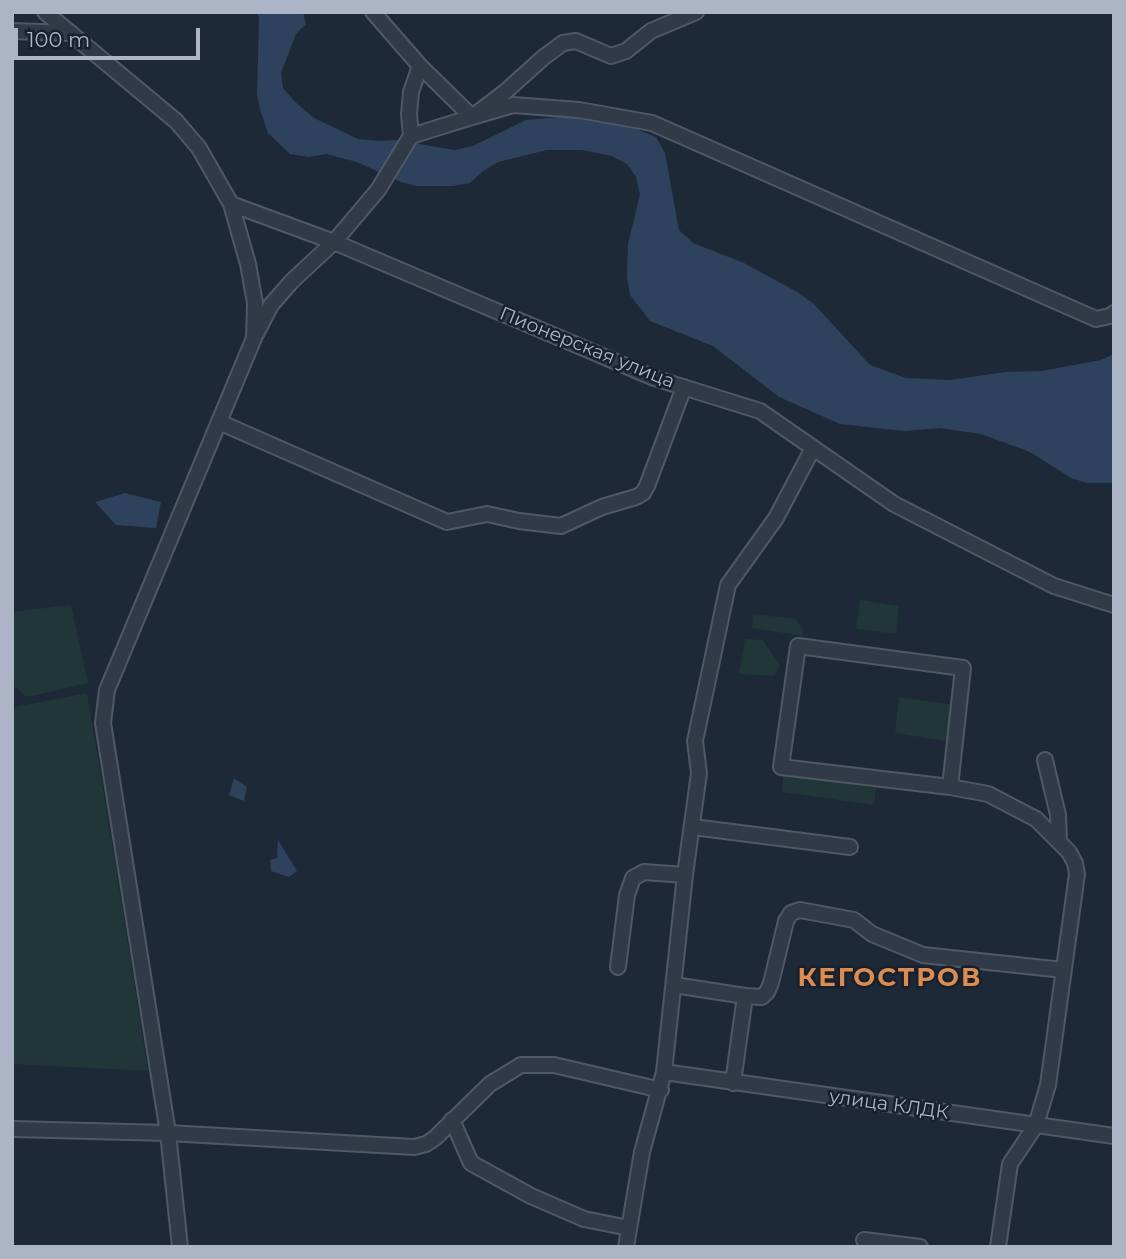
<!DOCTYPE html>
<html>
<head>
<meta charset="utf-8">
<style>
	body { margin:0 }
	#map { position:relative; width:1126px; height:1259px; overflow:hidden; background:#1e2937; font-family:Montserrat,sans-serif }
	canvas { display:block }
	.frame { position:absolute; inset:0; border:14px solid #abb5c5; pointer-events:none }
	.scale { position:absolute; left:14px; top:28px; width:186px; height:32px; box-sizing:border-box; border:4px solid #abb5c5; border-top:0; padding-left:9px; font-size:21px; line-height:24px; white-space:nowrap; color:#abb5c5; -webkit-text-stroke:5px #17202c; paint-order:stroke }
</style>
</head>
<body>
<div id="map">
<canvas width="1126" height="1259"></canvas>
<div class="frame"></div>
<div class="scale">100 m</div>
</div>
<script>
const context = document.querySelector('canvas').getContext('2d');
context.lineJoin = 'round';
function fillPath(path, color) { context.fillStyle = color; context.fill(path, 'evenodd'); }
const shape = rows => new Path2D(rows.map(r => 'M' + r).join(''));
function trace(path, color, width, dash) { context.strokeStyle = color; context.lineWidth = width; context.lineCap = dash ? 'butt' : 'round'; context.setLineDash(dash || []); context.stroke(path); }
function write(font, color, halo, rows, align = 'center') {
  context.font = font + ' Montserrat,sans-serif'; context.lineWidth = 5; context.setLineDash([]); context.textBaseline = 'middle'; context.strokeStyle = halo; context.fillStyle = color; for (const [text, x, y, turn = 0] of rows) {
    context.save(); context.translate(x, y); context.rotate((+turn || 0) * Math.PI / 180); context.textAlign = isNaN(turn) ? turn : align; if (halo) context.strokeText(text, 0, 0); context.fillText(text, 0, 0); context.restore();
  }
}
fillPath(shape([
	[860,600,899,606,896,634,856,629],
	[71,605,88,683,27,697,12,685,12,612],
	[753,614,795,619,803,629,803,636,752,628],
	[745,639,763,640,780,666,774,676,739,674],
	[87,693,116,868,148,1071,12,1064,12,716,15,707],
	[899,697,956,705,952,742,895,733],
	[783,775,876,788,874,805,782,792]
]), '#203638');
fillPath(shape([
	[257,12,303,12,306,24,296,34,281,73,283,88,294,101,314,118,358,139,379,141,397,140,454,150,473,146,526,120,583,115,621,123,656,137,665,153,679,230,693,243,744,263,797,292,814,304,870,365,906,378,950,380,1006,372,1042,371,1101,360,1114,354,1114,483,1087,483,1071,478,1030,452,981,434,940,428,904,431,840,424,779,397,713,346,650,321,630,295,627,277,628,244,640,194,636,177,627,164,612,156,582,150,547,150,498,162,483,171,470,183,453,186,416,186,401,182,357,162,326,154,309,157,290,154,268,133,260,109,257,95,259,18],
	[125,493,161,502,156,528,116,525,95,502],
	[234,778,247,787,244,801,229,795],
	[278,840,297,871,289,877,271,871,270,860,277,858]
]), '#2e425e');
const minor = shape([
	[45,12,176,121,199,148,231,204,248,264,255,303,254,338,107,690,103,723,168,1133,180,1247],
	[373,12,420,66,472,117,513,105,579,110,652,123,1096,319,1110,316,1114,313],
	[12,31,71,33],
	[411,136,472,117,505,92,544,57,563,43,576,41,611,56,626,51,651,31,696,12],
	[231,204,334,242,654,378,760,411,894,504,1054,586,1114,605],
	[256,334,271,305,292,281,334,242,378,190,411,136,409,114,411,92,420,66],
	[219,422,447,522,487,514,519,521,561,526,602,507,636,497,643,493,647,486,684,387],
	[1045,760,1058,815,1059,840],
	[950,787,963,668,798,646,781,767,950,787,988,794,1036,819,1069,852,1075,863,1077,874,1048,1085,1036,1125,1010,1164,998,1247],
	[693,827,850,847],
	[618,967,627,895,633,878,644,872,685,875],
	[674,985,745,996],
	[664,1072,1114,1136],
	[733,1083,745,996,762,997,767,992,771,983,786,921,791,913,800,910,854,920,872,934,923,955,1063,970],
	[452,1120,471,1163,531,1196,584,1219,629,1228],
	[12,1129,168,1133,414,1147,426,1144,435,1138,490,1084,521,1065,554,1065,661,1090],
	[864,1240,920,1247],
	[626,1247,642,1152,664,1072,685,875,699,773,695,741,728,585,776,518,813,448]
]);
trace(minor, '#4f5866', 18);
trace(minor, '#313b48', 14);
write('19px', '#abb5c5', '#17202c', [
	["Пионерская улица",587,348,22],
	["улица КЛДК",889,1105,8]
]);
context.letterSpacing = '2px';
write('bold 26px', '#da8c51', '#17202c', [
	["КЕГОСТРОВ",890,978]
]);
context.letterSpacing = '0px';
</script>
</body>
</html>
